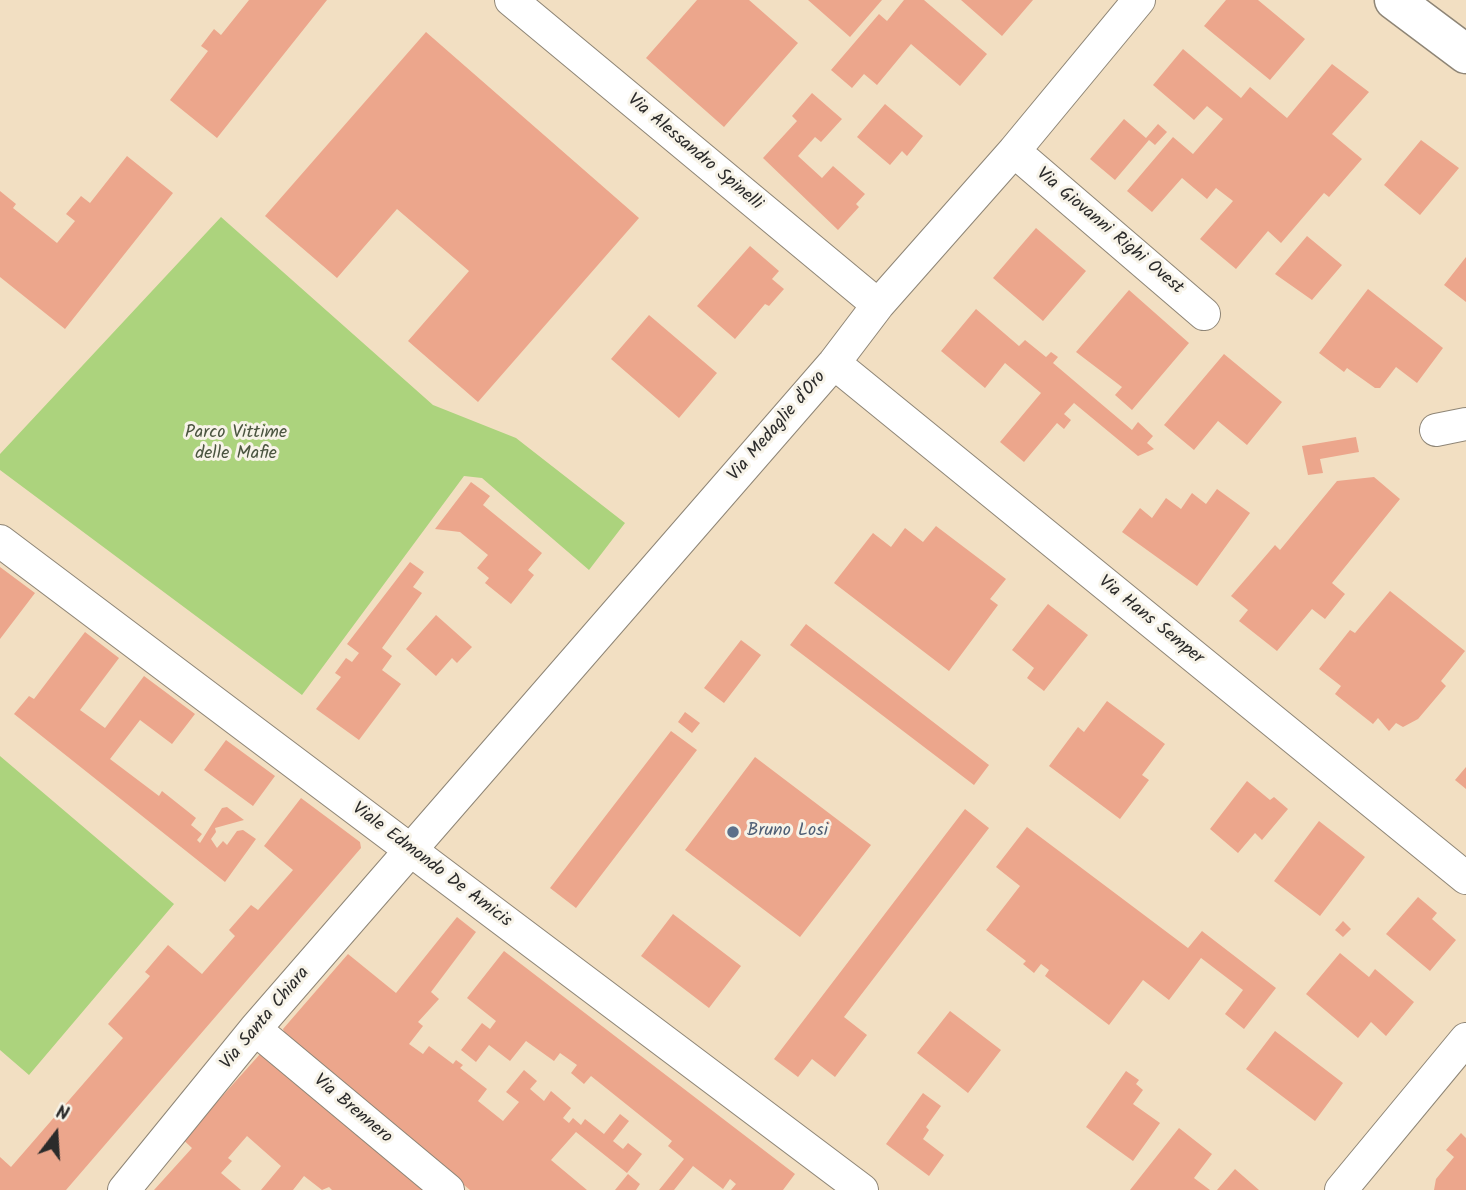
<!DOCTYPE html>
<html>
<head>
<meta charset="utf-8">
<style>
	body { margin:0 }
	#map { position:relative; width:1466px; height:1190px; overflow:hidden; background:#f2dfc2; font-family:Kalam,sans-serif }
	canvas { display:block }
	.north { position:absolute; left:21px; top:1099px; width:70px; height:70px; -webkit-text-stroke:5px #f7f3e8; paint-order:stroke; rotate:17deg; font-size:19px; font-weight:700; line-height:28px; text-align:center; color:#2b2b2b }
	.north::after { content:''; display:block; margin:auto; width:24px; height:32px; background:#2b2b2b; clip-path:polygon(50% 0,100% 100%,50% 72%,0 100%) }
</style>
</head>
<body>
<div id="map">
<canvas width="1466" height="1190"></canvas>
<div class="north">N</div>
</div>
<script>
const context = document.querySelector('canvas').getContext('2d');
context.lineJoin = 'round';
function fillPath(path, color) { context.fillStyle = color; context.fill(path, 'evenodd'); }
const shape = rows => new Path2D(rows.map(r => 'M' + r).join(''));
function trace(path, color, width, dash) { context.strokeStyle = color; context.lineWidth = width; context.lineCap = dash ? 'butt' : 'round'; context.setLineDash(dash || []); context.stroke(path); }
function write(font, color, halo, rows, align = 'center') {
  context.font = font + ' Kalam,sans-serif'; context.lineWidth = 6; context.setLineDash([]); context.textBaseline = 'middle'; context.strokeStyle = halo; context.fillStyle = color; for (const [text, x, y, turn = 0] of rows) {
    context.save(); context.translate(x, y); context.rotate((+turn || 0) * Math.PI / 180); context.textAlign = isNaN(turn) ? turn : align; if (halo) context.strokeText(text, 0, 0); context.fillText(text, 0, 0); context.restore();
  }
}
fillPath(shape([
	[221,217,433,405,516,438,625,523,589,570,482,478,464,476,302,695,0,470,0,454],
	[0,756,174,904,29,1075,0,1050]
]), '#acd37d');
fillPath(shape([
	[249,0,327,0,217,138,170,100,208,51,201,46,214,29,221,35],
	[697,0,749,0,798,43,724,127,646,58],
	[808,0,882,0,850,37],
	[904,0,924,0,987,54,960,86,911,44,877,85,864,74,852,88,831,70,879,14,887,21],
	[961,0,1033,0,1002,36],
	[1226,0,1258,0,1305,39,1270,80,1204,26],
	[426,32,639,218,478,402,408,341,469,271,397,209,337,278,265,216],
	[1183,49,1241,98,1250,87,1287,118,1332,64,1369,92,1332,134,1362,159,1329,197,1324,193,1281,243,1268,231,1236,269,1200,239,1233,201,1216,188,1207,199,1182,178,1152,212,1127,191,1173,137,1193,154,1223,119,1207,106,1194,120,1153,85],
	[812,93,842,119,821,142,815,137,798,156,822,178,833,166,865,194,856,204,859,207,838,230,763,158,797,121,792,116],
	[885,104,923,136,907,156,902,151,890,165,857,137],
	[1124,119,1146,138,1158,124,1167,132,1155,145,1149,140,1115,180,1090,159],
	[1421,140,1459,168,1420,215,1384,185],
	[127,156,173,193,65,329,0,277,0,191,16,204,13,208,57,243,75,221,66,214,81,196,90,203],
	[1036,228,1086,271,1043,321,993,278],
	[1307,236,1342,265,1312,300,1275,274],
	[750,246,779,271,772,279,784,289,769,306,765,304,735,339,697,306],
	[1466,257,1466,302,1444,285],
	[1368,289,1443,348,1417,383,1396,367,1380,388,1375,388,1347,368,1344,372,1319,353],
	[1129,290,1189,343,1132,410,1115,395,1122,387,1076,352],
	[976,309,1019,346,1025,340,1046,357,1051,352,1058,357,1053,363,1132,430,1138,422,1153,436,1147,443,1154,449,1138,456,1074,403,1064,414,1071,420,1064,429,1057,423,1024,462,1000,442,1041,393,1005,363,985,388,941,351],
	[649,315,717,373,679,418,611,359],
	[1224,354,1282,402,1247,445,1218,421,1194,450,1164,425],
	[1356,437,1359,452,1320,459,1323,473,1308,475,1302,446],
	[1374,477,1400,499,1332,583,1345,594,1325,619,1312,609,1277,651,1239,621,1248,610,1231,596,1275,545,1280,550,1337,481],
	[471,482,490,496,483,505,542,553,528,570,534,575,511,604,485,583,489,578,477,568,488,555,460,532,435,529],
	[1217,489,1250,513,1197,586,1122,532,1140,508,1152,518,1166,498,1181,509,1192,493,1206,504],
	[936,526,1006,579,990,599,998,605,949,671,834,583,873,533,891,547,905,528,923,542],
	[410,562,424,572,413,587,422,593,382,648,392,656,382,670,401,684,359,740,316,709,341,677,335,673,346,658,352,662,359,653,347,644],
	[0,567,35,593,0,639],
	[1390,591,1465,651,1441,681,1446,686,1418,719,1403,727,1396,723,1389,731,1378,718,1373,724,1335,694,1341,686,1319,669,1350,630,1355,633],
	[1048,604,1088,635,1044,691,1027,678,1034,668,1012,650],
	[436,615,472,647,457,663,452,658,436,676,406,649],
	[806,624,989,765,974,785,790,645],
	[85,632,119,658,80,710,105,728,144,676,195,714,172,744,140,720,110,759,159,796,162,791,196,818,191,825,202,834,197,840,200,843,222,808,227,807,244,820,215,828,216,832,211,839,217,848,223,841,227,845,237,831,243,830,256,839,225,882,14,714,29,696,34,699],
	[741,640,761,655,724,703,704,688],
	[1107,701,1165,744,1142,775,1149,780,1120,819,1049,766,1078,727,1084,732],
	[685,712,700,723,692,733,678,722],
	[671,731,697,750,576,908,550,888],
	[226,740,275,776,253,806,204,770],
	[755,757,871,845,800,937,685,850],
	[1466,767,1466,789,1455,780],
	[1247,781,1270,800,1274,797,1288,809,1262,840,1255,833,1238,853,1210,829],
	[301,798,360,842,361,848,66,1190,0,1190,0,1157,11,1167,123,1038,108,1024,150,976,145,972,168,945,202,974,235,936,229,930,251,905,258,910,293,870,264,846],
	[965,809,989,828,844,1017,867,1035,835,1077,812,1059,798,1077,774,1059],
	[1319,821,1365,857,1320,916,1274,881],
	[1027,827,1188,948,1202,931,1276,988,1244,1029,1225,1014,1243,990,1201,958,1169,1000,1143,980,1109,1025,1045,976,1049,970,1041,964,1034,973,1023,964,1026,961,986,930,1020,886,996,867],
	[1418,897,1437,913,1432,919,1456,940,1430,971,1386,934],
	[673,914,741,966,709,1008,641,956],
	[457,917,476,932,431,992,439,999,418,1022,423,1026,409,1044,423,1054,429,1046,453,1064,456,1060,463,1065,460,1068,487,1089,478,1101,503,1121,519,1102,506,1092,524,1070,537,1081,530,1089,544,1101,551,1091,571,1108,563,1118,569,1123,573,1118,581,1125,585,1119,604,1134,620,1114,629,1121,613,1141,623,1149,628,1143,642,1154,627,1173,576,1132,551,1160,587,1190,470,1190,286,1037,283,1029,348,954,396,993],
	[1343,921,1351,929,1343,937,1335,930],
	[504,951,795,1174,783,1190,731,1190,736,1184,730,1179,723,1189,693,1166,674,1190,659,1190,684,1159,668,1146,672,1141,591,1076,584,1084,571,1073,577,1065,560,1053,554,1061,526,1041,510,1061,489,1045,476,1062,461,1050,482,1023,490,1029,496,1021,467,998],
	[1340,953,1369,977,1375,969,1414,1002,1386,1036,1371,1022,1358,1038,1306,994],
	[950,1011,1001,1050,968,1093,917,1053],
	[1275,1031,1343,1083,1315,1121,1246,1069],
	[261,1053,425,1190,332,1190,329,1187,322,1190,304,1176,293,1190,261,1190,281,1166,247,1136,228,1158,232,1161,221,1173,241,1190,154,1190,192,1148,177,1134,210,1098,216,1103],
	[1126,1071,1139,1080,1136,1084,1143,1090,1133,1104,1160,1123,1133,1161,1086,1127],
	[923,1093,941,1106,926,1127,929,1130,923,1139,944,1155,929,1176,886,1144],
	[1179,1128,1212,1154,1194,1178,1210,1190,1130,1190],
	[1461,1133,1466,1138,1466,1190,1434,1190,1436,1179,1454,1157,1446,1150],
	[1235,1169,1259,1190,1217,1190],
	[628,1174,640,1184,636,1190,615,1190]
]), '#eca68c');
const street = shape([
	[511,0,878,305],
	[1014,151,1204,314],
	[834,363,1466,878],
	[1436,430,1466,424],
	[0,541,862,1190],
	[255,1029,448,1190],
	[124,1190,255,1029,834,363,878,305,1014,151,1139,0],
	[1341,1190,1466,1039]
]);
const secondary = shape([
	[1394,0,1466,54]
]);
trace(street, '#8e8576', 34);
trace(secondary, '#8e8576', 41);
trace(street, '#fff', 32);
trace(secondary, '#fff', 38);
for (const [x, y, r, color] of [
	[733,832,7,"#5c6f8a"]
]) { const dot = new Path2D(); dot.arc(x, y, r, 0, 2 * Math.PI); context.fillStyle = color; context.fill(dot); trace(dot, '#f7f3e8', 2.5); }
write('18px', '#2b2b2b', '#f7f3e8', [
	["Via Alessandro Spinelli",694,153,40],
	["Via Giovanni Righi Ovest",1109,232,40],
	["Via Medaglie d'Oro",778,427,-49],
	["Via Hans Semper",1150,621,39],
	["Viale Edmondo De Amicis",431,866,37],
	["Via Santa Chiara",266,1019,-50],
	["Via Brennero",352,1110,40]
]);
write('18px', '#4b5540', '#f7f3e8', [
	["Parco Vittime",236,434],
	["delle Mafie",236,455]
]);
write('18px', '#4e5e75', '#f7f3e8', [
	["Bruno Losi",747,832]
], 'left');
</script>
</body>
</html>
